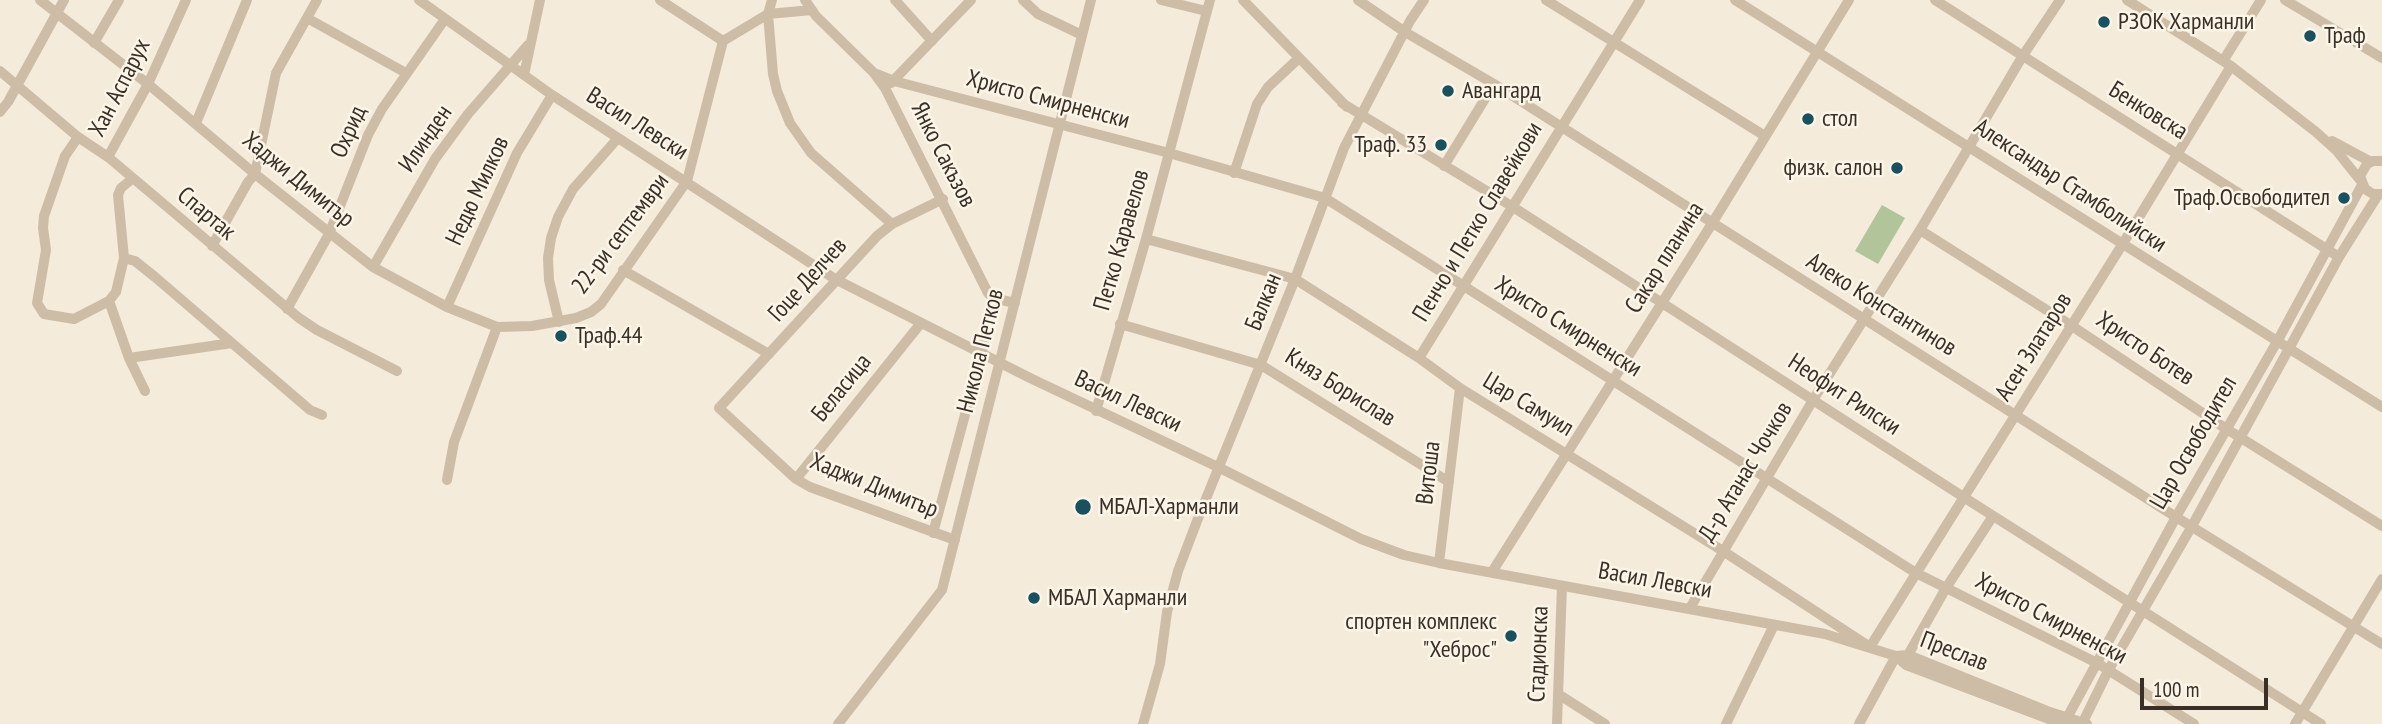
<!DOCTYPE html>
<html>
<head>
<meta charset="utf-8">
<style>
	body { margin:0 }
	#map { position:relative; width:2382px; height:724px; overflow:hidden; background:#f4ebdb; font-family:"PT Sans Narrow",sans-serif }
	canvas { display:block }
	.scale { position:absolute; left:2140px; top:678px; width:128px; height:32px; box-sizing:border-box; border:4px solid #392f27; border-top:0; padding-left:9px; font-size:21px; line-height:24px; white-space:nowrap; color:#392f27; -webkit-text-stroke:5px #fbf5e8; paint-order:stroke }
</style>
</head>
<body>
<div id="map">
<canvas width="2382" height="724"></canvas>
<div class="scale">100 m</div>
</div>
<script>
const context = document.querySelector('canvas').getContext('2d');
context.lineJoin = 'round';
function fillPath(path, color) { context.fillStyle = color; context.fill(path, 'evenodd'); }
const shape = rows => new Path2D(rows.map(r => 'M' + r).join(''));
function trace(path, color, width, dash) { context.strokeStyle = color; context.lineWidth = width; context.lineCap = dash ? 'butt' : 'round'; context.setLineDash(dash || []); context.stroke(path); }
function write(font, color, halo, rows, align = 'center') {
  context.font = font + ' "PT Sans Narrow",sans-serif'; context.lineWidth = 5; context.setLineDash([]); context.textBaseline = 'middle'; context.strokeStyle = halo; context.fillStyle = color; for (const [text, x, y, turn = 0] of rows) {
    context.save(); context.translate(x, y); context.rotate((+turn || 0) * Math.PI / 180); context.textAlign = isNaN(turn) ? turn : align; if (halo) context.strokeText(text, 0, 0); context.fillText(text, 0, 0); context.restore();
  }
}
fillPath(shape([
	[1882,205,1905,218,1878,264,1855,251]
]), '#b1c49a');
trace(shape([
	[40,0,148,84,255,174,373,267,447,307,497,327,532,326,576,318,591,312,601,304,687,181,723,41,768,14,812,10],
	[419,0,552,95,835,279,1030,378,1220,468,1361,539,1404,555,1439,563,1825,634,1886,653,1896,656,1906,665,2062,724],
	[660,0,723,41],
	[772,0,768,14,773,74,777,91,790,123,811,153,892,224],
	[805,0,816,16,874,73,885,88,988,293,993,298,982,352,933,533],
	[895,0,932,41],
	[1023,0,1038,14,1082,35],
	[1161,0,1206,11],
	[1243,0,1347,107],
	[1358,0,1405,32,1494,84,2176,517,2382,644],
	[1546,0,1765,136],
	[1735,0,2382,407],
	[1935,0,2339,257],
	[2127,0,2231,66,2316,132,2336,150,2360,180],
	[2285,0,2382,58],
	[307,18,406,73],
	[94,43,119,0],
	[2223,61,2261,0],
	[0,71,78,137,108,157,299,318,317,330,397,371],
	[874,73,894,81,1169,153,1325,198,1916,573,2097,663,2194,724],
	[524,75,540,0],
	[891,83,971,0],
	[1342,103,1513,207,1965,498,2321,724],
	[0,112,8,102,64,0],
	[196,123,247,0],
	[78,137,65,156,44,216,43,228,46,250,37,303,44,314,74,319,109,301,116,292,124,258,118,195,121,188,132,179],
	[2332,141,2371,162],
	[108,157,148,84,186,0],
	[1444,166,1494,84],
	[1234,173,1257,104,1268,87,1298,59],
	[2381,194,2373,194,2365,189,2360,176,2367,164,2373,161,2382,161],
	[943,199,892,224,877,236,719,408,796,479,810,487,955,540],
	[1920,230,2072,326,2225,428,2382,526],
	[1146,239,1295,279,1419,358,1460,388,1723,551,1870,647,2122,245,2231,66],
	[212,246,248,182,255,174,276,73,317,0],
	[124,258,135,261,155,277,310,410,322,415],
	[373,267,435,159,468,114,528,45],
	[623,270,769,354],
	[993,298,1015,303],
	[109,301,129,358,145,391],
	[447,307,517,153,552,95],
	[287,309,329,234,368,135,382,109,445,19],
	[559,322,549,280,548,258,551,238,558,217,573,189,618,138],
	[1120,324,1261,365,1449,482],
	[129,358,232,343],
	[1419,358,1640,0],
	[1096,411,1146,239,1210,0],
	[796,479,921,323],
	[447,480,454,442,497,327],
	[1439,563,1460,388],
	[1492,572,1713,222,1849,0],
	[1690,608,1813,400,1920,230,2022,57,2060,0],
	[1908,655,1946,588,1993,516],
	[1896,656,1908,655,2047,711,2087,724],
	[1558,694,1605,724],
	[838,724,942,590,1091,0],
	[1143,724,1160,664,1167,612,1178,571,1197,521,1295,279,1344,148,1410,21,1424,0],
	[1557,724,1562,586],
	[1726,724,1774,625],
	[1859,724,1896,656],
	[2068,724,2068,716,2176,517,2278,340,2362,185],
	[2082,724,2108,671,2192,526,2339,257,2378,195],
	[2295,724,2382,579]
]), '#cdbda6', 10);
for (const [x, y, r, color] of [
	[2104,22,7,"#19515e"],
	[2310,36,7,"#19515e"],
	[1448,91,7,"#19515e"],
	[1808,119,7,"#19515e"],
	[1441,145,7,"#19515e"],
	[1897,168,7,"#19515e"],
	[2344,198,7,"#19515e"],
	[561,336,7,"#19515e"],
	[1083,507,9,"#19515e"],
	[1034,598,7,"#19515e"],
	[1511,636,7,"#19515e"]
]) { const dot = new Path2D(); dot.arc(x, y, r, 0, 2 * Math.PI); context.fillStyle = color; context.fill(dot); trace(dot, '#fbf5e8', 2.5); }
write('24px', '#392f27', '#fbf5e8', [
	["РЗОК Харманли",2118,22],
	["Траф",2324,36],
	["Авангард",1462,91],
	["стол",1822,119],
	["Траф. 33",1427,145,"right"],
	["физк. салон",1883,168,"right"],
	["Траф.Освободител",2330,198,"right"],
	["Траф.44",575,336],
	["МБАЛ-Харманли",1099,507],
	["МБАЛ Харманли",1048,598],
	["спортен комплекс",1497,622,"right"],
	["\"Хеброс\"",1497,650,"right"]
], 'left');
write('24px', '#392f27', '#fbf5e8', [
	["Хан Аспарух",120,88,-63],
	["Христо Смирненски",1048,100,15],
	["Бенковска",2148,111,32],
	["Васил Левски",637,124,32],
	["Охрид",349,132,-66],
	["Илинден",426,139,-56],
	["Янко Сакъзов",943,155,63],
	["Хаджи Димитър",298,180,39],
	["Александър Стамболийски",2070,186,33],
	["Недю Милков",478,191,-65],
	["Спартак",206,214,40],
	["Пенчо и Петко Славейкови",1478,222,-59],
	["22-ри септември",621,234,-53],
	["Петко Каравелов",1122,240,-74],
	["Сакар планина",1665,258,-58],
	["Гоце Делчев",808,280,-48],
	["Балкан",1264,302,-68],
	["Алеко Константинов",1881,305,32],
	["Христо Смирненски",1568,327,32],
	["Асен Златаров",2034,347,-58],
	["Христо Ботев",2145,349,34],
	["Никола Петков",981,351,-76],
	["Беласица",842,388,-51],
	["Княз Борислав",1340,388,32],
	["Неофит Рилски",1844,395,33],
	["Васил Левски",1128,402,25],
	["Цар Самуил",1528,405,31],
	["Цар Освободител",2194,443,-60],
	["Д-р Атанас Чочков",1746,472,-59],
	["Витоша",1429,473,-83],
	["Хаджи Димитър",874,486,22],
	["Васил Левски",1655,581,10],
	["Христо Смирненски",2051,619,28],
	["Преслав",1954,652,21],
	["Стадионска",1539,654,-88]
]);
</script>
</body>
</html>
